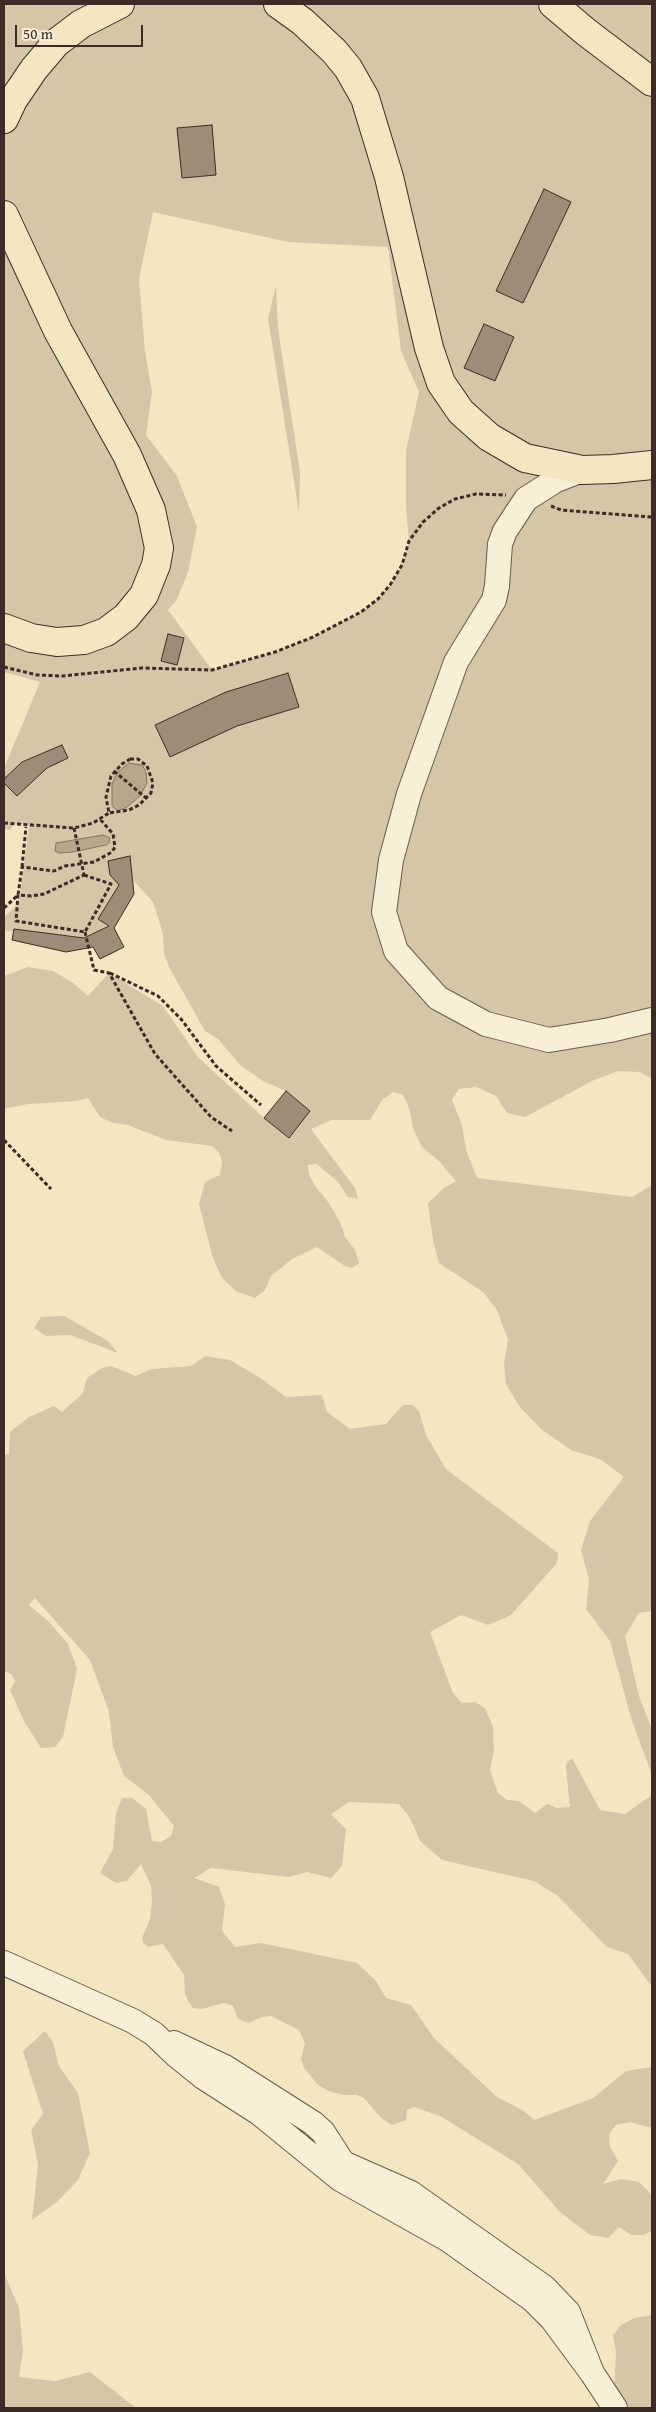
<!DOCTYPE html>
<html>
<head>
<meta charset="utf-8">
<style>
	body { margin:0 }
	#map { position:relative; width:656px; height:2412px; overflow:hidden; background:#f5e6c2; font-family:"Gentium Book Plus",serif }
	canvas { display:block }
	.frame { position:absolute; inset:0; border:5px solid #3b2c27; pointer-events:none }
	.scale { position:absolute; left:15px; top:25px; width:128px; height:22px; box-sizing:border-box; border:2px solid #3b2c27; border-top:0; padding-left:6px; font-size:15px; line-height:18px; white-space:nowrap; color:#3b2c27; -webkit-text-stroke:4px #f8efd7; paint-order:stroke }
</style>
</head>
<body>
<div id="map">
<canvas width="656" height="2412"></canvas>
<div class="frame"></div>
<div class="scale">50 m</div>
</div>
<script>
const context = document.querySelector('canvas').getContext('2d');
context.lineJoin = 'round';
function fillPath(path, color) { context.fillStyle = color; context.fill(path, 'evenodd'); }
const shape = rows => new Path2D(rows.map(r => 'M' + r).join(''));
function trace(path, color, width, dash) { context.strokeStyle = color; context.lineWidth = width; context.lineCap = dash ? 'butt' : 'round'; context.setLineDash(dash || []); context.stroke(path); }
fillPath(shape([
	[4,4,652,4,652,1079,640,1072,618,1071,592,1081,525,1117,507,1113,496,1096,476,1087,459,1089,452,1100,462,1125,466,1150,477,1178,632,1197,652,1185,652,1611,639,1613,625,1636,639,1696,652,1730,652,1775,632,1721,610,1641,586,1609,589,1580,581,1550,590,1521,624,1477,600,1459,571,1450,541,1429,519,1406,506,1384,504,1363,508,1340,497,1310,483,1292,439,1263,433,1240,428,1203,444,1188,456,1181,440,1162,422,1147,413,1128,409,1108,403,1095,393,1092,382,1100,370,1120,332,1120,311,1129,355,1188,358,1199,348,1197,338,1182,317,1164,308,1165,309,1174,315,1186,329,1203,341,1224,345,1237,355,1250,359,1263,352,1268,345,1266,317,1247,292,1259,271,1276,265,1290,255,1298,237,1292,222,1278,212,1255,199,1204,205,1182,220,1175,222,1162,220,1154,212,1146,166,1140,128,1125,113,1123,100,1117,88,1098,77,1101,28,1104,4,1109,4,976,28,967,53,971,72,982,88,996,109,973,163,1006,198,1057,264,1118,289,1138,310,1111,286,1091,263,1081,240,1065,218,1039,205,1031,170,969,164,954,163,934,157,914,153,902,133,880,130,857,110,875,119,885,98,919,109,926,86,938,4,930,4,917,19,903,29,825,13,823,11,830,4,829,4,783,17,796,37,778,40,756,22,762,4,779,4,768,40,682,4,672],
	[153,212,288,242,388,247,401,351,419,392,406,450,406,509,409,541,402,565,390,585,378,599,361,612,313,637,275,652,212,670,168,610,177,599,188,572,197,527,177,476,146,435,152,392,145,352,139,279],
	[288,673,299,707,237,726,170,757,156,724,226,692],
	[276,286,278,329,300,472,299,513,268,318],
	[64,1316,108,1341,118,1353,70,1335,46,1336,34,1328,41,1317],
	[205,1356,230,1360,262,1379,286,1397,322,1395,327,1412,350,1429,386,1424,403,1405,413,1405,419,1411,426,1435,446,1469,558,1553,557,1563,511,1615,488,1625,461,1615,430,1632,453,1693,462,1703,475,1702,485,1708,493,1727,494,1751,490,1770,498,1793,507,1800,519,1801,535,1813,547,1804,557,1808,570,1807,566,1768,567,1762,572,1758,600,1810,625,1814,652,1795,652,1987,628,1954,607,1947,558,1896,534,1881,442,1860,420,1841,410,1818,399,1804,349,1802,331,1814,346,1829,342,1866,331,1878,307,1872,289,1877,211,1868,194,1878,219,1887,225,1904,222,1931,235,1947,261,1943,357,1963,376,1981,386,1998,411,2005,434,2038,497,2097,524,2111,534,2120,593,2098,626,2071,652,2067,652,2128,630,2122,616,2125,609,2134,610,2147,618,2161,603,2184,621,2179,639,2182,652,2195,652,2231,643,2235,631,2235,619,2227,608,2238,590,2235,560,2212,518,2164,440,2116,414,2107,407,2110,406,2120,392,2125,382,2119,364,2098,357,2095,344,2095,331,2092,318,2085,304,2068,301,2059,305,2043,299,2030,271,2016,262,2017,248,2023,238,2019,233,2006,224,2003,202,2009,193,2008,188,2001,185,1993,184,1975,163,1944,148,1947,143,1943,142,1938,150,1919,152,1902,151,1886,141,1864,127,1881,116,1883,100,1873,113,1849,116,1813,122,1798,132,1798,146,1809,152,1841,161,1842,171,1836,174,1826,149,1795,124,1776,113,1747,109,1712,90,1660,35,1598,29,1605,49,1622,68,1644,77,1669,63,1737,55,1747,41,1748,24,1721,10,1690,15,1681,11,1674,4,1671,4,1455,9,1454,10,1432,29,1417,54,1406,62,1412,83,1393,87,1378,102,1368,111,1366,136,1376,152,1369,191,1366],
	[45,2031,53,2042,59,2066,78,2093,90,2153,78,2180,57,2202,32,2220,38,2165,31,2130,43,2114,23,2051],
	[4,2273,19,2308,23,2351,19,2377,55,2381,90,2372,136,2408,4,2408],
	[652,2315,652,2408,615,2408,613,2405,616,2352,613,2335,621,2325,634,2318]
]), '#d5c6a8');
const water = shape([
	[129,763,142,765,146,772,147,783,140,796,127,807,118,811,112,806,112,784,117,773,129,763],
	[103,835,110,838,109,843,106,845,73,852,59,853,55,851,56,843,103,835]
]);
fillPath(water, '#b6a78d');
trace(water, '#857664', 1);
const building = shape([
	[212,125,216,175,182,178,177,128,212,125],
	[544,189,571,202,523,303,496,291,544,189],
	[484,324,514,337,495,381,464,368,484,324],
	[168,634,184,638,177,665,161,661,168,634],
	[288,673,299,707,237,726,170,757,155,725,226,692,288,673],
	[62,745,68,758,47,768,17,796,4,783,4,779,22,762,62,745],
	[130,856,134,894,114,928,124,947,100,959,93,947,66,952,12,940,14,929,84,938,109,926,98,919,119,885,110,875,108,861,130,856],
	[286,1091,310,1111,289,1138,264,1118,286,1091]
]);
fillPath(building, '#9c8d78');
trace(building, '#3b2c27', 1);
const minor = shape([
	[582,470,556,480,526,499,505,531,500,544,497,586,494,600,456,662,409,794,391,860,384,912,396,951,438,998,486,1024,549,1040,610,1030,652,1020],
	[4,1963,133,2021,154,2034,177,2056,203,2077,259,2113,340,2179,447,2239,533,2300,552,2319,592,2373],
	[174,2043,225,2067,313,2123,323,2132,343,2163,411,2193,544,2287,568,2312,592,2373,615,2408]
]);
const major = shape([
	[278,4,303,22,334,51,348,68,365,98,389,177,429,348,441,383,461,412,489,437,525,458,582,470,613,469,652,465],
	[553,4,586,32,652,82],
	[4,119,13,100,34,69,56,43,81,24,120,4],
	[4,215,58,331,127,455,151,510,159,548,156,565,144,595,126,617,106,632,84,640,57,642,31,638,4,628]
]);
trace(minor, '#6a5a4e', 26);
trace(major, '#3b2c27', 30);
trace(shape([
	[551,506,561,510,652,517],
	[4,667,37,675,62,676,142,668,212,670,275,652,313,637,361,612,378,599,390,585,402,565,409,541,423,522,439,508,455,499,476,494,506,495],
	[130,759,138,759,147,766,153,783,151,793,139,805,129,810,109,813,106,797,111,776,122,764,130,759],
	[114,771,146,798],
	[4,823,74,828,93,823,109,813],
	[74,828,84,875],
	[22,867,26,827],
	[84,875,111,884,85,932,16,921,18,895,31,896,44,894,84,875],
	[4,908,18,895,22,867,54,871,65,866,94,862,112,852,115,847,113,834,100,819],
	[85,932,94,970,109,973,155,1054,211,1117,232,1131],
	[110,973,158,996,181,1019,216,1066,261,1105],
	[4,1140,51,1189]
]), '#3b2c27', 3, [4, 2.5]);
trace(minor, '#f8efd7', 24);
trace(major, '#f5e6c2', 28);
</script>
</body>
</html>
